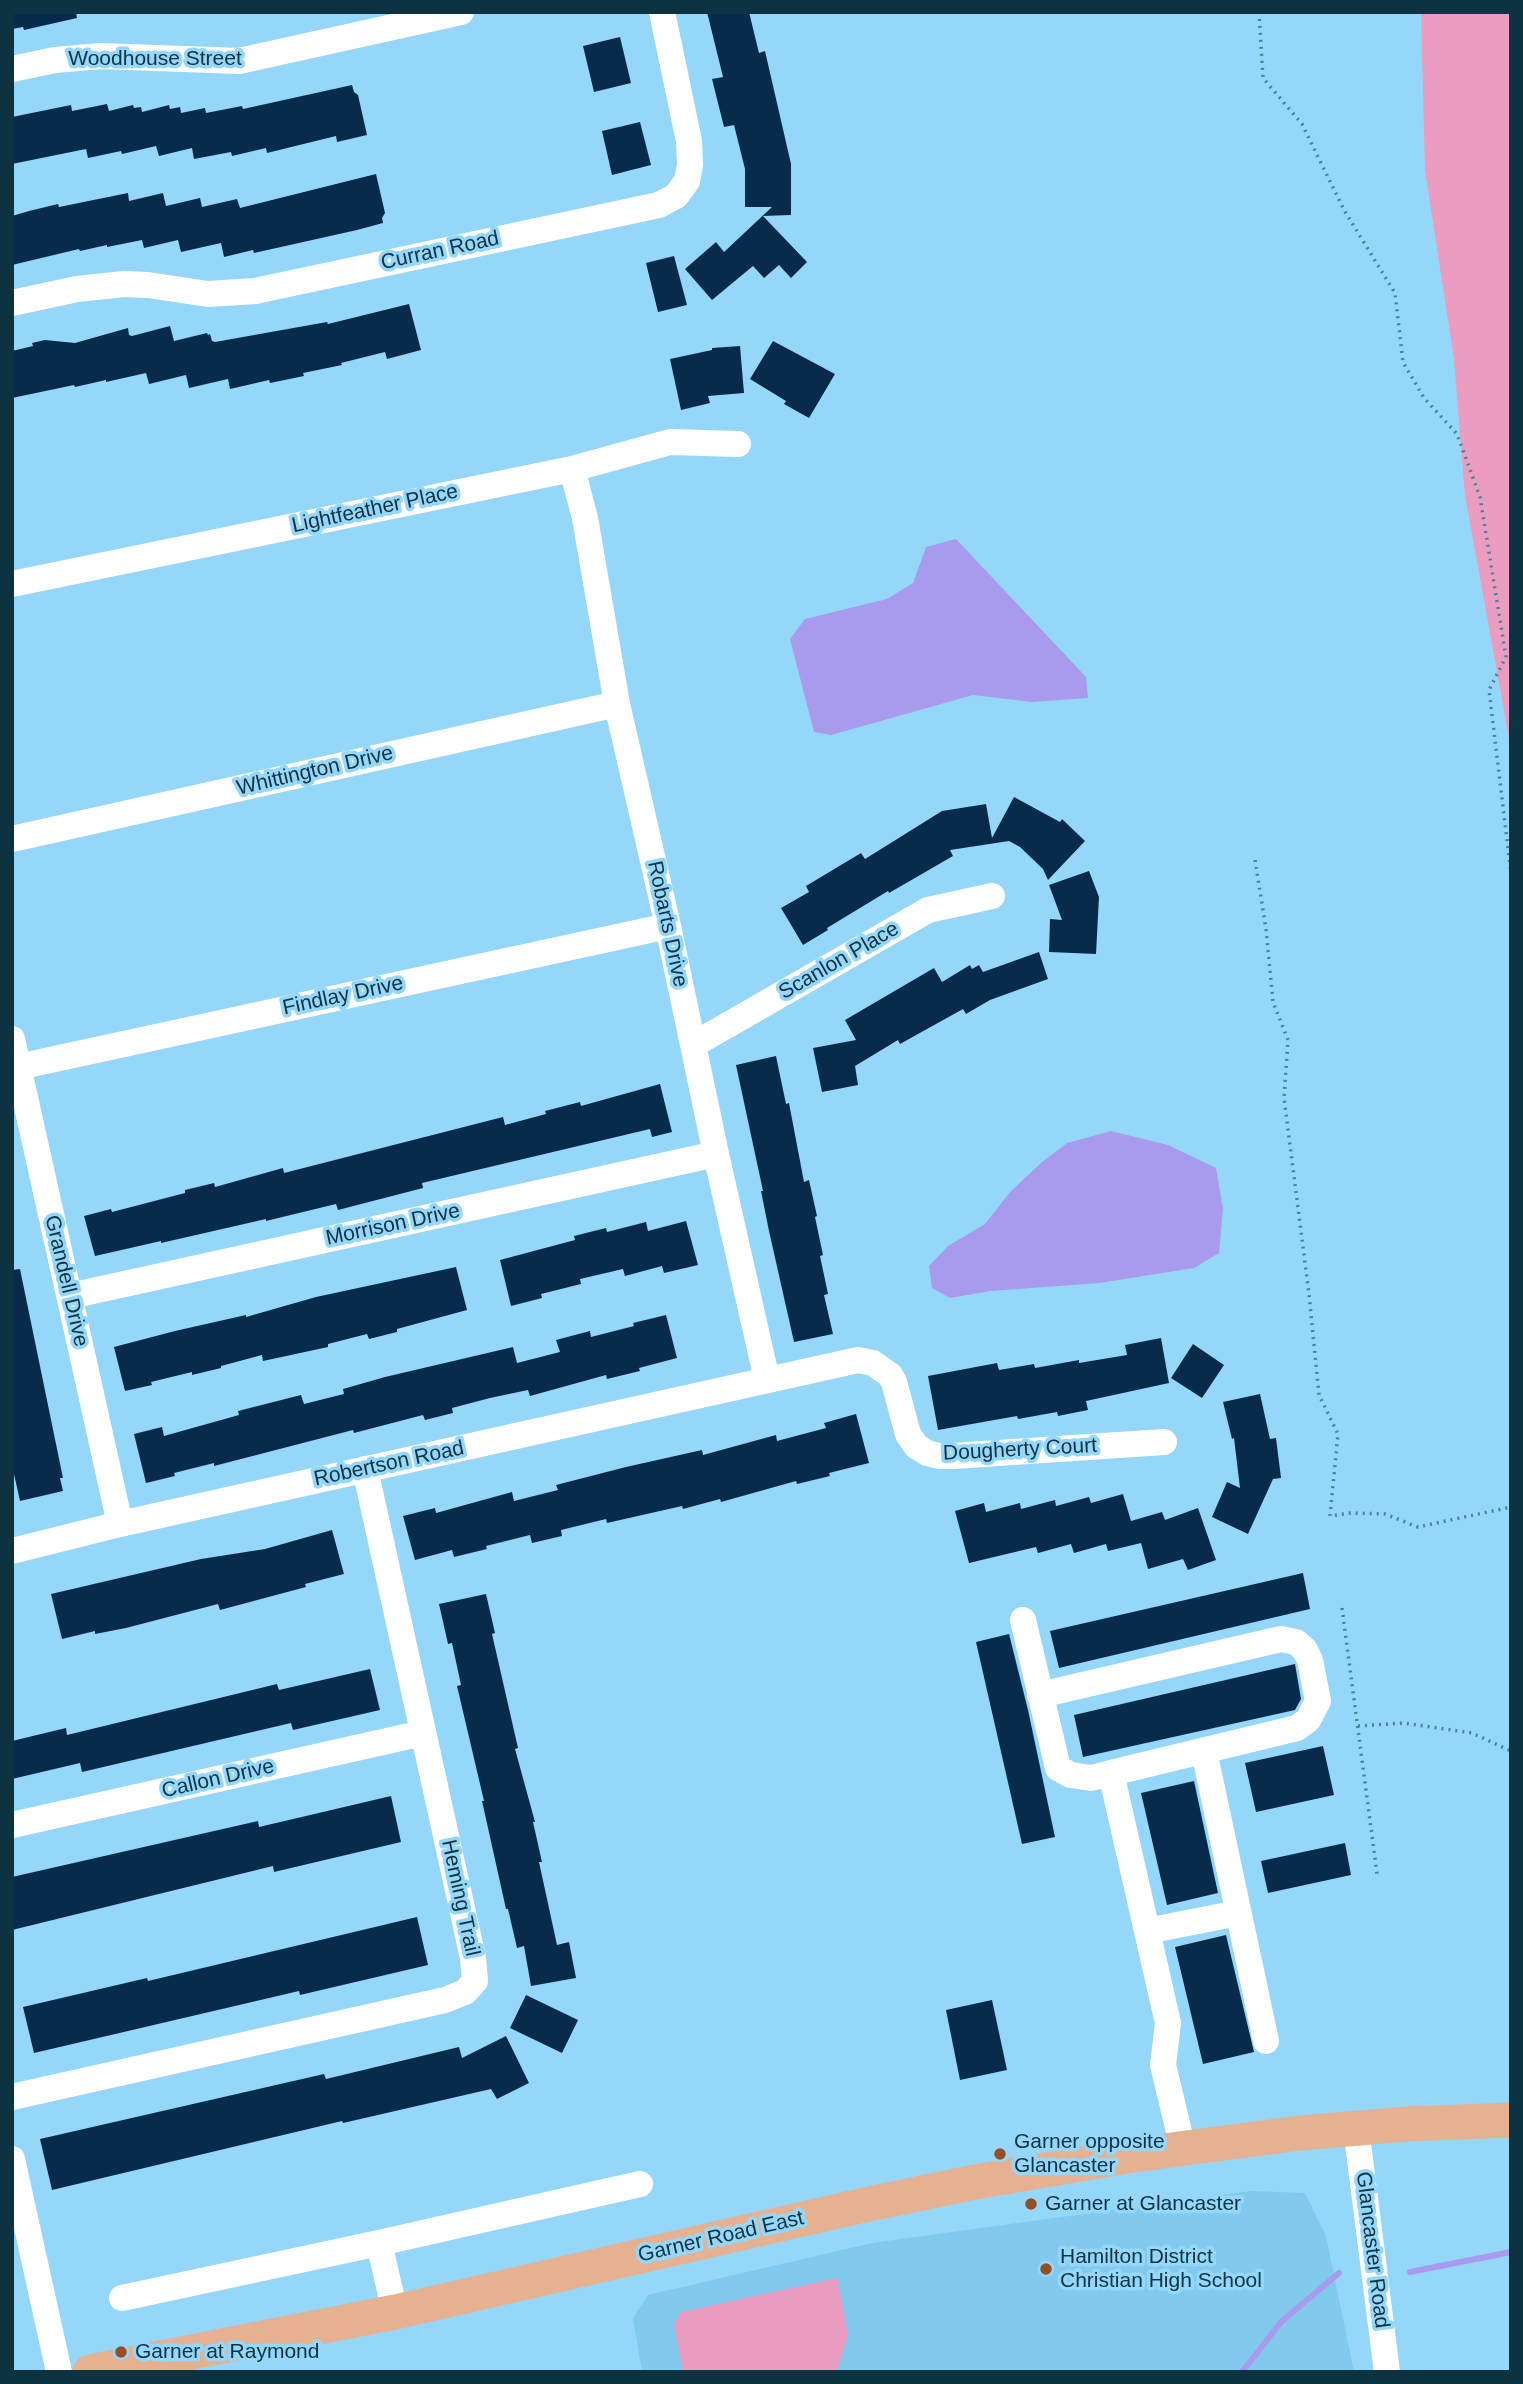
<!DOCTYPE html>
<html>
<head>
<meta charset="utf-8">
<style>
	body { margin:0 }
	#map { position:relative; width:1523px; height:2384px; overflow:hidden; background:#95d7f9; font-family:Helvetica,sans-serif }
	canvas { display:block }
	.frame { position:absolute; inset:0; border:14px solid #0d3343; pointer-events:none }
</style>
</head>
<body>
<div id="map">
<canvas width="1523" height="2384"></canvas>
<div class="frame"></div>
</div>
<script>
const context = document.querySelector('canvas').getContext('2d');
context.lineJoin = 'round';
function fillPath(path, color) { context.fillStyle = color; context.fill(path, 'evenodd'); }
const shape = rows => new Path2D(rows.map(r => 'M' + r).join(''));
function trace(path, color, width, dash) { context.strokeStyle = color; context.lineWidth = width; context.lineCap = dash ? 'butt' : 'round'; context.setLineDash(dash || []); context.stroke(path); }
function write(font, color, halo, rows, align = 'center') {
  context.font = font + ' Helvetica,sans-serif'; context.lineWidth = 7; context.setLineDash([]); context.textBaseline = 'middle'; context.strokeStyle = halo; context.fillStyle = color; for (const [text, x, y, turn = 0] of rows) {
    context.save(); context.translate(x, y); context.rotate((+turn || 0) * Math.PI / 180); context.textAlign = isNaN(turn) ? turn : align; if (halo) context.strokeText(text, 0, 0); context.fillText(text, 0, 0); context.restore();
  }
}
fillPath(shape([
	[1251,2191,1305,2193,1326,2236,1354,2372,642,2372,633,2318,648,2295,872,2243]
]), '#81caee');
fillPath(shape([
	[1421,12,1511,12,1511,749,1465,495,1454,359,1425,170],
	[837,2278,848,2334,837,2372,683,2372,674,2325,681,2312]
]), '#eb9cc1');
fillPath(shape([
	[956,539,1086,677,1088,698,1032,702,973,695,831,735,814,732,790,639,805,619,887,599,913,583,926,547],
	[1111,1131,1168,1145,1216,1168,1223,1209,1219,1253,1194,1268,1099,1283,991,1291,950,1298,932,1288,929,1266,948,1246,985,1224,1010,1192,1041,1163,1067,1143]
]), '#a89bed');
trace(shape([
	[1410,2272,1511,2252],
	[1242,2372,1281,2322,1339,2273]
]), '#a89bed', 6);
fillPath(shape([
	[12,12,76,12,77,18,24,30,23,27,12,29],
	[707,12,749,12,759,53,765,51,791,164,791,215,763,216,807,262,791,278,779,265,764,278,753,266,712,300,685,269,716,242,724,252,772,207,745,207,745,169,734,125,724,127,712,79,723,77],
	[620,37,631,83,594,92,583,46],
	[352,85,354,92,358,95,367,135,337,142,336,136,267,153,266,148,232,156,231,152,194,159,192,148,159,156,156,146,122,154,121,151,88,158,86,149,12,164,12,117,71,105,72,111,107,104,109,111,133,105,134,108,141,107,142,112,169,105,170,109,180,107,181,113,205,108,206,113,242,106,243,109],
	[640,122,651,165,612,175,602,131],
	[376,174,385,213,382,218,383,223,357,230,254,253,253,250,224,257,221,243,181,252,178,240,144,248,142,240,107,247,107,245,80,251,79,249,12,265,12,216,29,211,58,204,59,207,128,193,129,201,163,193,166,206,200,198,202,207,237,199,240,208],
	[674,256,687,305,658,312,646,263],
	[409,304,421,350,387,359,385,352,341,363,342,365,303,373,304,376,270,383,269,380,230,389,228,379,189,388,186,375,149,384,146,373,106,382,106,380,75,387,74,385,12,398,12,351,33,346,32,343,45,340,75,343,128,328,129,335,132,336,170,326,174,341,207,333,208,335,210,334,212,341,215,342,327,322,328,324],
	[773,341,835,374,809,418,784,404,786,401,750,379],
	[740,346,744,393,708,396,710,403,681,410,670,359,712,350,712,348],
	[1014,797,1060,822,1062,819,1085,841,1048,880,1043,869,1020,847,1009,841,950,850,953,856,889,893,888,891,827,928,828,930,803,945,781,908,809,892,806,886,861,853,865,859,942,811,986,804,992,838],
	[1089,871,1099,897,1096,954,1049,952,1050,919,1062,920,1049,885],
	[1039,952,1048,979,990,1000,966,1014,963,1009,900,1044,898,1040,855,1066,858,1085,822,1092,813,1048,856,1040,845,1020,934,968,942,982,970,965,972,969,979,965,983,972],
	[776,1056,786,1104,789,1103,804,1182,809,1180,817,1216,815,1217,823,1255,820,1256,828,1294,824,1295,833,1334,794,1342,769,1231,761,1191,763,1191,736,1065],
	[660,1084,672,1132,652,1137,650,1129,422,1183,423,1188,338,1210,336,1204,266,1221,266,1219,161,1243,161,1241,95,1256,84,1216,111,1209,112,1212,185,1193,185,1190,214,1183,215,1187,283,1168,284,1173,503,1117,505,1125,546,1114,545,1111,580,1102,581,1106],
	[686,1221,698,1265,664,1273,662,1266,625,1276,623,1269,580,1279,581,1284,541,1294,542,1298,511,1306,500,1260,575,1240,574,1236,606,1228,607,1232,646,1222,648,1231],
	[456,1267,467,1310,397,1329,397,1332,369,1339,367,1334,328,1344,328,1347,263,1361,262,1355,221,1366,221,1368,192,1375,192,1372,151,1382,152,1385,125,1391,114,1347,175,1331,246,1315,246,1317,316,1297],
	[20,1269,63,1478,60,1478,63,1491,20,1501,12,1465,12,1270],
	[666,1315,677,1358,639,1368,640,1371,607,1379,606,1375,530,1396,528,1390,490,1398,452,1408,453,1413,425,1420,423,1415,354,1433,353,1430,214,1466,214,1463,174,1473,175,1476,146,1483,134,1434,162,1427,164,1436,239,1415,238,1411,301,1395,304,1404,344,1394,343,1389,385,1377,513,1347,517,1363,560,1352,556,1340,590,1331,591,1337,634,1326,633,1323],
	[1161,1338,1169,1383,1086,1401,1088,1410,1058,1416,1057,1412,1018,1419,1017,1416,938,1430,928,1376,997,1363,999,1370,1034,1364,1035,1368,1079,1360,1079,1363,1127,1355,1125,1345],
	[1193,1344,1224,1365,1202,1398,1171,1378],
	[1260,1394,1270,1439,1276,1438,1281,1478,1273,1479,1248,1534,1212,1517,1227,1482,1240,1488,1234,1438,1232,1439,1223,1402],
	[856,1414,869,1463,829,1473,830,1476,797,1484,796,1481,721,1502,720,1499,683,1509,682,1506,607,1523,606,1519,561,1530,562,1536,532,1543,530,1535,486,1546,487,1549,454,1557,452,1550,415,1560,403,1516,435,1508,436,1513,512,1492,514,1501,558,1490,556,1485,626,1467,702,1450,703,1455,776,1435,777,1441,826,1428,824,1423],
	[1123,1494,1131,1521,1162,1512,1165,1520,1198,1508,1216,1560,1188,1570,1183,1559,1148,1569,1141,1543,1108,1551,1106,1544,1074,1553,1071,1544,1038,1553,1036,1547,969,1563,955,1511,984,1503,986,1512,1020,1503,1021,1509,1055,1500,1056,1506,1089,1497,1091,1503],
	[332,1530,344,1574,305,1584,306,1587,276,1595,220,1610,218,1604,126,1628,95,1634,95,1631,62,1639,51,1594,201,1559,265,1549],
	[1303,1573,1310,1609,1059,1668,1050,1631],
	[486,1594,495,1633,492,1634,518,1748,515,1749,535,1822,533,1822,542,1862,539,1862,557,1945,569,1942,576,1978,531,1986,524,1946,517,1948,508,1909,506,1909,482,1801,484,1801,457,1686,461,1685,452,1643,448,1644,439,1604],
	[1009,1634,1028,1710,1055,1837,1022,1844,976,1642],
	[1295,1664,1301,1699,1295,1710,1083,1757,1074,1715],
	[370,1669,380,1710,293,1730,291,1723,82,1772,80,1763,12,1779,12,1741,66,1728,67,1735,277,1684,279,1690],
	[1323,1746,1334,1795,1256,1812,1245,1763],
	[1194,1781,1218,1893,1167,1905,1141,1793],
	[391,1796,401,1842,274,1872,273,1866,12,1930,12,1877,258,1821,259,1827],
	[1345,1843,1351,1875,1268,1893,1261,1861],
	[417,1917,428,1965,300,1995,299,1991,34,2053,23,2007,147,1978,148,1981],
	[1226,1935,1254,2052,1203,2064,1175,1947],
	[526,1995,578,2020,562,2053,510,2028],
	[992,2000,1007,2070,960,2080,946,2010],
	[506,2036,529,2083,497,2099,491,2089,343,2123,342,2121,52,2190,40,2139,324,2074,326,2079,459,2047,462,2058]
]), '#092b4b');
trace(shape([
	[1259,12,1263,78,1302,124,1344,210,1395,293,1403,362,1424,398,1457,434,1480,497,1506,657,1489,690,1511,873],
	[1255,860,1266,929,1273,1002,1288,1040,1284,1098,1309,1294,1319,1395,1338,1434,1330,1516,1351,1513,1385,1514,1418,1527,1511,1507],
	[1342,1608,1377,1874],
	[1358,1726,1403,1723,1472,1733,1511,1751]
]), '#4e819a', 3.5, [2, 5]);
trace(shape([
	[12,69,55,60,101,56,239,61,461,12],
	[12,303,77,289,124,284,148,285,208,294,255,291,659,205,676,196,687,181,690,165,689,141,662,12],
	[572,469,585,518,617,704,668,926,716,1154,767,1380],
	[12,584,572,469,670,442,738,444],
	[12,839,617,704],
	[12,1039,120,1524],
	[693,1045,928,910,992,896],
	[18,1067,668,926],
	[70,1296,716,1154],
	[12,1551,120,1524,858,1360,873,1363,890,1375,894,1382,908,1434,916,1446,927,1453,939,1456,953,1456,1164,1442],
	[1023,1620,1058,1768,1071,1775,1091,1778,1111,1773,1168,2023,1163,2065,1183,2148],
	[1040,1695,1281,1639,1296,1642,1305,1650,1310,1660,1318,1701,1308,1720,1297,1728,1111,1773],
	[1204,1751,1266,2041],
	[12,1825,423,1733],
	[1147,1931,1238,1913],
	[12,2097,445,2000,465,1992,475,1981,473,1958,365,1469],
	[1356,2128,1387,2372],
	[12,2159,59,2372],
	[379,2243,640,2184],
	[122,2298,379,2243,395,2312]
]), '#fff', 26);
trace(shape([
	[90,2372,395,2312,864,2205,975,2182,1133,2155,1300,2133,1407,2124,1511,2120]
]), '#e5b191', 35);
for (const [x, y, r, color] of [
	[1000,2154,7,"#945024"],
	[1031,2204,7,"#945024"],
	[1046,2269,7,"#945024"],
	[121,2352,7,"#945024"]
]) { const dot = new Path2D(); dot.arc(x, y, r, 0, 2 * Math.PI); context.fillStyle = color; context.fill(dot); trace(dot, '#95d7f9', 2.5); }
write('21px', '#0d3343', '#95d7f9', [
	["Woodhouse Street",155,59],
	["Curran Road",440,251,-12],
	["Lightfeather Place",375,509,-12],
	["Whittington Drive",315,771,-13],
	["Robarts Drive",667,924,78],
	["Scanlon Place",839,961,-30],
	["Findlay Drive",343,996,-12],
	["Morrison Drive",393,1225,-12],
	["Grandell Drive",66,1281,77],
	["Dougherty Court",1020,1450,-3],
	["Robertson Road",389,1464,-12],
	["Callon Drive",218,1779,-13],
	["Heming Trail",460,1898,78],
	["Garner Road East",721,2237,-13],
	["Glancaster Road",1372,2250,83]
]);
write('21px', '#0d3343', '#95d7f9', [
	["Garner opposite",1014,2142],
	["Glancaster",1014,2166],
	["Garner at Glancaster",1045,2204],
	["Hamilton District",1060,2257],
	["Christian High School",1060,2281],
	["Garner at Raymond",135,2352]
], 'left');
</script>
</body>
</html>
